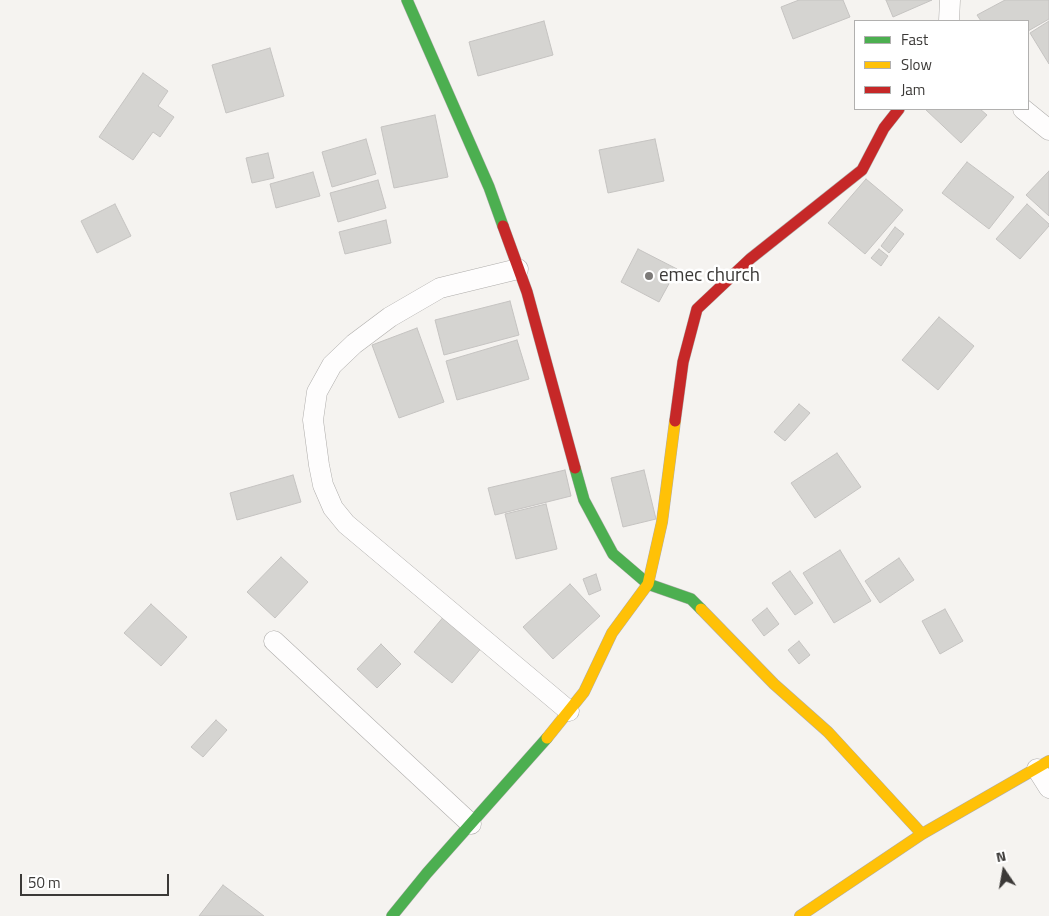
<!DOCTYPE html>
<html>
<head>
<meta charset="utf-8">
<style>
	body { margin:0 }
	#map { position:relative; width:1049px; height:916px; overflow:hidden; background:#f5f3f0; font-family:"Titillium Web",sans-serif }
	canvas { display:block }
	.legend { position:absolute; left:854px; top:20px; width:175px; height:90px; box-sizing:border-box; background:#fff; border:1px solid #b1b0af; margin:0; padding:6px 9px; list-style:none; font-size:15px; color:#3b3937 }
	.legend li { display:flex; align-items:center; gap:10px; height:25px }
	.legend b { width:25px; border:1px solid #b1b0af }
	.north { position:absolute; left:979px; top:846px; width:50px; height:50px; -webkit-text-stroke:4px #fff; paint-order:stroke; rotate:348deg; font-size:14px; font-weight:700; line-height:20px; text-align:center; color:#3b3937 }
	.north::after { content:''; display:block; margin:auto; width:18px; height:22px; background:#3b3937; clip-path:polygon(50% 0,100% 100%,50% 72%,0 100%) }
	.scale { position:absolute; left:20px; top:874px; width:149px; height:22px; box-sizing:border-box; border:2px solid #3b3937; border-top:0; padding-left:6px; font-size:15px; line-height:18px; white-space:nowrap; color:#3b3937; -webkit-text-stroke:4px #fff; paint-order:stroke }
</style>
</head>
<body>
<div id="map">
<canvas width="1049" height="916"></canvas>
<ul class="legend">
<li><b style="height:6px;background:#4caf50"></b>Fast</li>
<li><b style="height:6px;background:#ffc107"></b>Slow</li>
<li><b style="height:6px;background:#c62828"></b>Jam</li>
</ul>
<div class="north">N</div>
<div class="scale">50 m</div>
</div>
<script>
const context = document.querySelector('canvas').getContext('2d');
context.lineJoin = 'round';
function fillPath(path, color) { context.fillStyle = color; context.fill(path, 'evenodd'); }
const shape = rows => new Path2D(rows.map(r => 'M' + r).join(''));
function trace(path, color, width, dash) { context.strokeStyle = color; context.lineWidth = width; context.lineCap = dash ? 'butt' : 'round'; context.setLineDash(dash || []); context.stroke(path); }
function write(font, color, halo, rows, align = 'center') {
  context.font = font + ' "Titillium Web",sans-serif'; context.lineWidth = 5; context.setLineDash([]); context.textBaseline = 'middle'; context.strokeStyle = halo; context.fillStyle = color; for (const [text, x, y, turn = 0] of rows) {
    context.save(); context.translate(x, y); context.rotate((+turn || 0) * Math.PI / 180); context.textAlign = isNaN(turn) ? turn : align; if (halo) context.strokeText(text, 0, 0); context.fillText(text, 0, 0); context.restore();
  }
}
const building = shape([
	[799,0,843,0,850,17,793,39,781,7,799,0],
	[886,0,932,0,893,17,886,0],
	[1005,0,1049,0,1049,19,1028,31,1028,21,981,21,977,15,1005,0],
	[544,21,553,55,478,76,469,42,544,21],
	[1049,21,1049,64,1030,33,1049,21],
	[270,48,284,96,226,113,212,65,270,48],
	[143,73,168,91,158,106,174,117,160,137,153,132,133,160,99,137,143,73],
	[925,109,980,109,987,115,961,143,925,109],
	[435,115,448,177,394,188,381,127,435,115],
	[366,139,376,174,332,187,322,152,366,139],
	[655,139,664,181,608,193,599,150,655,139],
	[268,153,274,178,252,183,246,158,268,153],
	[967,162,1014,197,989,229,942,193,967,162],
	[1049,171,1049,216,1026,195,1049,171],
	[313,172,320,196,276,208,270,184,313,172],
	[866,179,903,210,865,254,828,223,866,179],
	[378,180,386,208,338,222,330,193,378,180],
	[115,204,131,236,97,253,81,221,115,204],
	[1027,204,1049,224,1049,226,1020,259,996,239,1027,204],
	[386,220,391,243,345,254,339,232,386,220],
	[895,227,904,234,889,253,881,246,895,227],
	[638,249,677,269,659,302,621,282,638,249],
	[879,249,888,256,881,266,871,258,879,249],
	[510,301,519,335,444,355,435,320,510,301],
	[939,317,974,346,938,390,902,360,939,317],
	[417,328,444,402,399,418,372,345,417,328],
	[517,340,529,379,457,400,446,361,517,340],
	[799,404,810,413,785,441,774,432,799,404],
	[837,453,861,487,815,518,791,483,837,453],
	[565,470,571,496,495,515,488,488,565,470],
	[644,470,656,519,623,527,611,478,644,470],
	[293,475,301,502,237,520,230,493,293,475],
	[546,504,557,549,516,559,505,514,546,504],
	[840,550,871,601,834,623,803,573,840,550],
	[281,557,308,582,275,618,247,592,281,557],
	[899,558,914,580,880,603,865,581,899,558],
	[790,571,813,603,795,615,772,583,790,571],
	[596,574,601,590,589,595,583,579,596,574],
	[570,584,600,616,553,659,523,627,570,584],
	[151,604,187,637,161,666,124,633,151,604],
	[767,608,779,624,764,636,752,620,767,608],
	[945,609,963,641,940,654,922,621,945,609],
	[445,615,483,646,452,683,414,652,445,615],
	[799,641,810,655,799,664,788,650,799,641],
	[381,644,401,664,377,688,357,669,381,644],
	[216,720,227,730,203,757,191,747,216,720],
	[223,885,264,916,199,916,223,885]
]);
fillPath(building, '#d5d4d1');
trace(building, '#c5c3c1', 1);
const street = shape([
	[949,21,950,0],
	[1023,109,1049,130],
	[518,269,440,288,390,317,354,344,332,365,317,392,313,420,319,465,323,485,333,508,346,524,569,711],
	[274,641,471,824],
	[1037,769,1049,788]
]);
const fast = shape([
	[407,0,489,187,503,226],
	[575,468,584,500,613,554,648,584,691,599,701,609],
	[392,916,427,873,547,738]
]);
const slow = shape([
	[701,609,774,684,828,732,922,834],
	[547,738,584,692,612,633,648,584,662,522,675,421],
	[800,916,922,834,1049,761]
]);
const jam = shape([
	[503,226,527,292,575,468],
	[675,421,683,362,697,309,750,259,862,170,884,128,899,109]
]);
trace(street, '#afadab', 21);
trace(fast, '#afadab', 12);
trace(slow, '#afadab', 12);
trace(jam, '#afadab', 12);
trace(street, '#fefdfd', 20);
trace(fast, '#4caf50', 11);
trace(slow, '#ffc107', 11);
trace(jam, '#c62828', 11);
for (const [x, y, r, color] of [
	[649,276,5,"#7c7a78"]
]) { const dot = new Path2D(); dot.arc(x, y, r, 0, 2 * Math.PI); context.fillStyle = color; context.fill(dot); trace(dot, '#fff', 2); }
write('19px', '#3b3937', '#fff', [
	["emec church",659,276]
], 'left');
</script>
</body>
</html>
